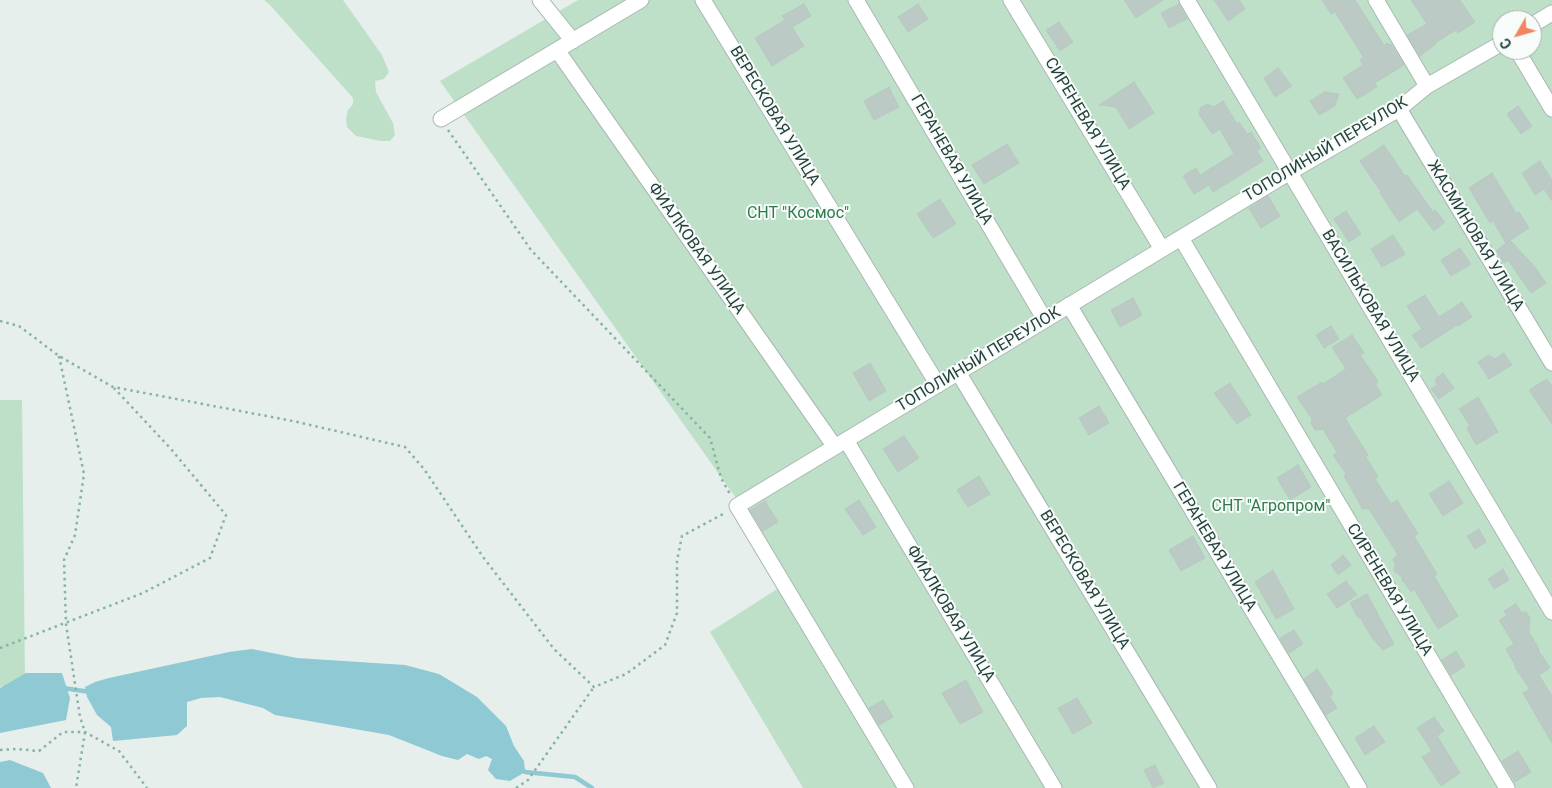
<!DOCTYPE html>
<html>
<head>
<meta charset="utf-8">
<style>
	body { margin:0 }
	#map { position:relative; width:1552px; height:788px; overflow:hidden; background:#e6efeb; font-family:Roboto,sans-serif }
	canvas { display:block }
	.north { position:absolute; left:1492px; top:10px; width:50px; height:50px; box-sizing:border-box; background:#f7fbf9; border:1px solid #a3b1ad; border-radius:50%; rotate:232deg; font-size:14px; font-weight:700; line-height:20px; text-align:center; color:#24423a }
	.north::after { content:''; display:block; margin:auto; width:18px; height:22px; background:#f4845f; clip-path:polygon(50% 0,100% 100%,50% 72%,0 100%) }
</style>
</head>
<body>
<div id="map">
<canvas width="1552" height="788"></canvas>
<div class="north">С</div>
</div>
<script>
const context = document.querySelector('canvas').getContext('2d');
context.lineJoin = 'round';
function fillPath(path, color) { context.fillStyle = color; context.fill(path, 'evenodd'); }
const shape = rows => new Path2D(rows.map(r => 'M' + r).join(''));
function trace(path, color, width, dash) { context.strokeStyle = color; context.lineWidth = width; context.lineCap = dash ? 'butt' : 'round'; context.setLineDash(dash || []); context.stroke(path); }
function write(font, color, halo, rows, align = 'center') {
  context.font = font + ' Roboto,sans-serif'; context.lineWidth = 4; context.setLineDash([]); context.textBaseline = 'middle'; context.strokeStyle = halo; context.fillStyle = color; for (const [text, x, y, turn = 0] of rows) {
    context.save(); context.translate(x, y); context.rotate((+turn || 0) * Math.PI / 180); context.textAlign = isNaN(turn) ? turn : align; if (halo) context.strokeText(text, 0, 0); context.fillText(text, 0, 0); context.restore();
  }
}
fillPath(shape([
	[264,0,343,0,382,55,389,72,384,79,375,81,376,92,393,123,395,135,390,141,381,141,356,136,347,127,346,119,348,110,353,104,353,98,270,5],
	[578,0,1552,0,1552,788,803,788,710,632,788,582,738,501,440,81],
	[1502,20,1532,20,1532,50,1502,50],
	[0,400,22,400,25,681,0,687]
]), '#bfe0c8');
fillPath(shape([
	[252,649,297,658,405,665,439,674,477,697,506,726,514,746,524,761,525,772,510,781,496,779,488,770,492,759,486,756,479,759,467,754,458,760,442,756,389,735,275,715,263,708,220,697,201,698,187,702,187,726,177,735,113,741,111,727,97,715,87,697,85,687,95,682,109,678,229,652],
	[26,673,62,673,70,698,66,720,0,733,0,688],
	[10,760,43,773,51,788,0,788,0,762]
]), '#8ec9d4');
trace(shape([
	[63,688,90,692],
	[521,768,525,772,575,777,592,788]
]), '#8ec9d4', 4.5);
const building = shape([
	[1124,0,1163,0,1136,18,1124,0],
	[1214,0,1239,0,1245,9,1228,21,1214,0],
	[1322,0,1355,0,1384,45,1388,43,1389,45,1391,44,1404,65,1375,83,1377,87,1357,99,1343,78,1363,65,1360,60,1364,58,1335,12,1331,14,1322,0],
	[1411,0,1460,0,1475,22,1458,33,1456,30,1435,43,1436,44,1420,56,1407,35,1427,24,1411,0],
	[804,4,811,16,792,27,804,46,772,66,755,38,785,20,782,16,804,4],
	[918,4,928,19,908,32,898,17,918,4],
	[1179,4,1187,19,1169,28,1161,13,1179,4],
	[1059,22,1073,42,1060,51,1046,30,1059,22],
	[1278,68,1292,86,1275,97,1264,78,1278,68],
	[1134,82,1154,113,1129,129,1116,107,1099,105,1134,82],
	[889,87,899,107,874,120,864,101,889,87],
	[1325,92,1339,94,1335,106,1319,115,1310,101,1325,92],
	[1223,101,1237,124,1239,122,1247,134,1251,132,1261,148,1257,151,1263,161,1213,192,1209,185,1194,194,1183,176,1196,168,1200,175,1234,154,1220,129,1212,134,1199,114,1201,107,1207,104,1214,107,1223,101],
	[1518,106,1532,126,1521,134,1507,114,1518,106],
	[1007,144,1019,163,984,184,972,165,1007,144],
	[1384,145,1405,176,1407,175,1433,212,1435,210,1445,222,1434,231,1417,209,1399,222,1380,193,1381,192,1360,161,1384,145],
	[1540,161,1552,180,1552,201,1544,189,1535,195,1522,173,1540,161],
	[1492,173,1516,213,1519,212,1529,228,1506,243,1493,221,1490,223,1469,188,1492,173],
	[1268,196,1280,216,1261,228,1249,208,1268,196],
	[940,199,956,224,933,238,917,214,940,199],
	[1346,211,1361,234,1349,242,1334,219,1346,211],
	[1393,235,1405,254,1382,267,1371,249,1393,235],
	[1510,240,1534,266,1546,283,1531,293,1508,260,1504,263,1496,251,1510,240],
	[1460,248,1471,264,1451,276,1441,260,1460,248],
	[1425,295,1439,317,1462,302,1472,317,1458,326,1457,325,1421,348,1412,335,1422,329,1407,306,1425,295],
	[1133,298,1142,315,1120,327,1111,310,1133,298],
	[1331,326,1339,339,1324,348,1316,335,1331,326],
	[1352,335,1364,353,1360,355,1378,381,1376,385,1382,395,1345,418,1368,455,1366,457,1378,477,1375,479,1391,504,1397,500,1418,534,1414,536,1437,574,1434,576,1458,616,1438,629,1414,589,1411,592,1405,583,1402,581,1402,577,1394,571,1395,564,1393,559,1398,555,1369,509,1362,509,1359,502,1344,476,1346,474,1333,455,1337,452,1323,429,1315,430,1311,423,1312,419,1297,397,1322,382,1323,384,1346,369,1332,347,1352,335],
	[1504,353,1512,365,1489,379,1478,362,1489,355,1495,359,1504,353],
	[870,363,886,391,869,401,853,373,870,363],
	[1443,373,1454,388,1439,399,1431,389,1437,385,1435,379,1443,373],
	[1547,379,1552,386,1552,424,1529,390,1547,379],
	[1230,383,1251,415,1237,424,1214,393,1230,383],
	[1478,397,1498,432,1476,445,1467,428,1470,426,1459,409,1478,397],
	[1099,406,1109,423,1089,435,1079,418,1099,406],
	[904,436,919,458,898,472,883,449,904,436],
	[1298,465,1311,487,1290,500,1277,478,1298,465],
	[979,476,990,494,968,507,957,490,979,476],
	[1449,481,1463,503,1443,516,1429,494,1449,481],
	[859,500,876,527,863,535,845,509,859,500],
	[765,501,778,522,763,531,750,510,765,501],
	[1479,529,1486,542,1475,549,1467,536,1479,529],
	[1193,536,1205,558,1181,571,1169,550,1193,536],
	[1343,555,1351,565,1338,575,1331,565,1343,555],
	[1503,569,1509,580,1494,589,1488,579,1503,569],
	[1273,570,1294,609,1276,619,1255,582,1273,570],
	[1346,581,1357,595,1337,608,1327,594,1346,581],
	[1367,594,1394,644,1383,650,1372,638,1360,617,1358,618,1350,603,1367,594],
	[1516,604,1521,612,1526,612,1530,618,1529,632,1539,649,1538,650,1550,668,1539,675,1552,696,1552,743,1523,693,1530,689,1515,668,1516,667,1506,649,1514,644,1499,620,1507,616,1504,611,1516,604],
	[1294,630,1303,644,1289,653,1280,638,1294,630],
	[1456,651,1465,666,1451,675,1442,660,1456,651],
	[1317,669,1333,693,1330,697,1337,708,1326,715,1304,679,1317,669],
	[966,680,983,712,960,724,942,693,966,680],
	[1077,698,1092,723,1073,734,1058,708,1077,698],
	[883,700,893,717,879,725,869,708,883,700],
	[1434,717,1444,731,1437,736,1460,773,1441,786,1422,757,1432,751,1417,728,1434,717],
	[1374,726,1385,742,1365,755,1355,738,1374,726],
	[1518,751,1531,772,1515,782,1502,761,1518,751],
	[1155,765,1164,783,1153,788,1144,770,1155,765]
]);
fillPath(building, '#bbcac4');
trace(building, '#b8c9c2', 1);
const minor = shape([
	[540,0,573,41],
	[703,0,938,385],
	[856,0,1045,320],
	[1011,0,1162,249],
	[1187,0,1552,612],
	[1376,0,1427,86],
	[1532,25,1552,13],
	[557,50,835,447],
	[1517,50,1552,109],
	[1399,109,1552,363],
	[441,119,641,0],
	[1181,238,1507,788],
	[1069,305,1359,788],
	[958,372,1209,788],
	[846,440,1054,788],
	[906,788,737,506,1290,172,1399,109,1427,86,1502,43]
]);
trace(minor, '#a8b8b2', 17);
trace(shape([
	[448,130,531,250,710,438,721,478,730,494],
	[0,321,19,326,59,356,113,387,293,421,405,447,424,469,483,557,554,649,594,687,626,674,665,645,677,613,677,561,682,536,725,513],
	[59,356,84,474,75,535,64,560,66,624,80,717,85,732,76,788],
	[0,648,143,593,210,558,226,515,171,449,114,388],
	[0,750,16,749,39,751,63,732,85,732,119,751,147,788],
	[516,788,528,780,594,687]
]), '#86b3a5', 2.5, [2.5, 4]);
trace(minor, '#fff', 15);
write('16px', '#24423a', '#f7fbf9', [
	["ВЕРЕСКОВАЯ УЛИЦА",774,116,59],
	["СИРЕНЕВАЯ УЛИЦА",1087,124,59],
	["ТОПОЛИНЫЙ ПЕРЕУЛОК",1326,150,-31],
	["ГЕРАНЕВАЯ УЛИЦА",951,160,60],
	["ЖАСМИНОВАЯ УЛИЦА",1475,236,59],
	["ФИАЛКОВАЯ УЛИЦА",696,249,55],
	["ВАСИЛЬКОВАЯ УЛИЦА",1370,306,59],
	["ТОПОЛИНЫЙ ПЕРЕУЛОК",979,360,-31],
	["ГЕРАНЕВАЯ УЛИЦА",1214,547,59],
	["ВЕРЕСКОВАЯ УЛИЦА",1084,580,59],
	["СИРЕНЕВАЯ УЛИЦА",1389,590,59],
	["ФИАЛКОВАЯ УЛИЦА",950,614,59]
]);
write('16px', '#2d7a4b', '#f7fbf9', [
	["СНТ \"Космос\"",798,214],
	["СНТ \"Агропром\"",1271,507]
]);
</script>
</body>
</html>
